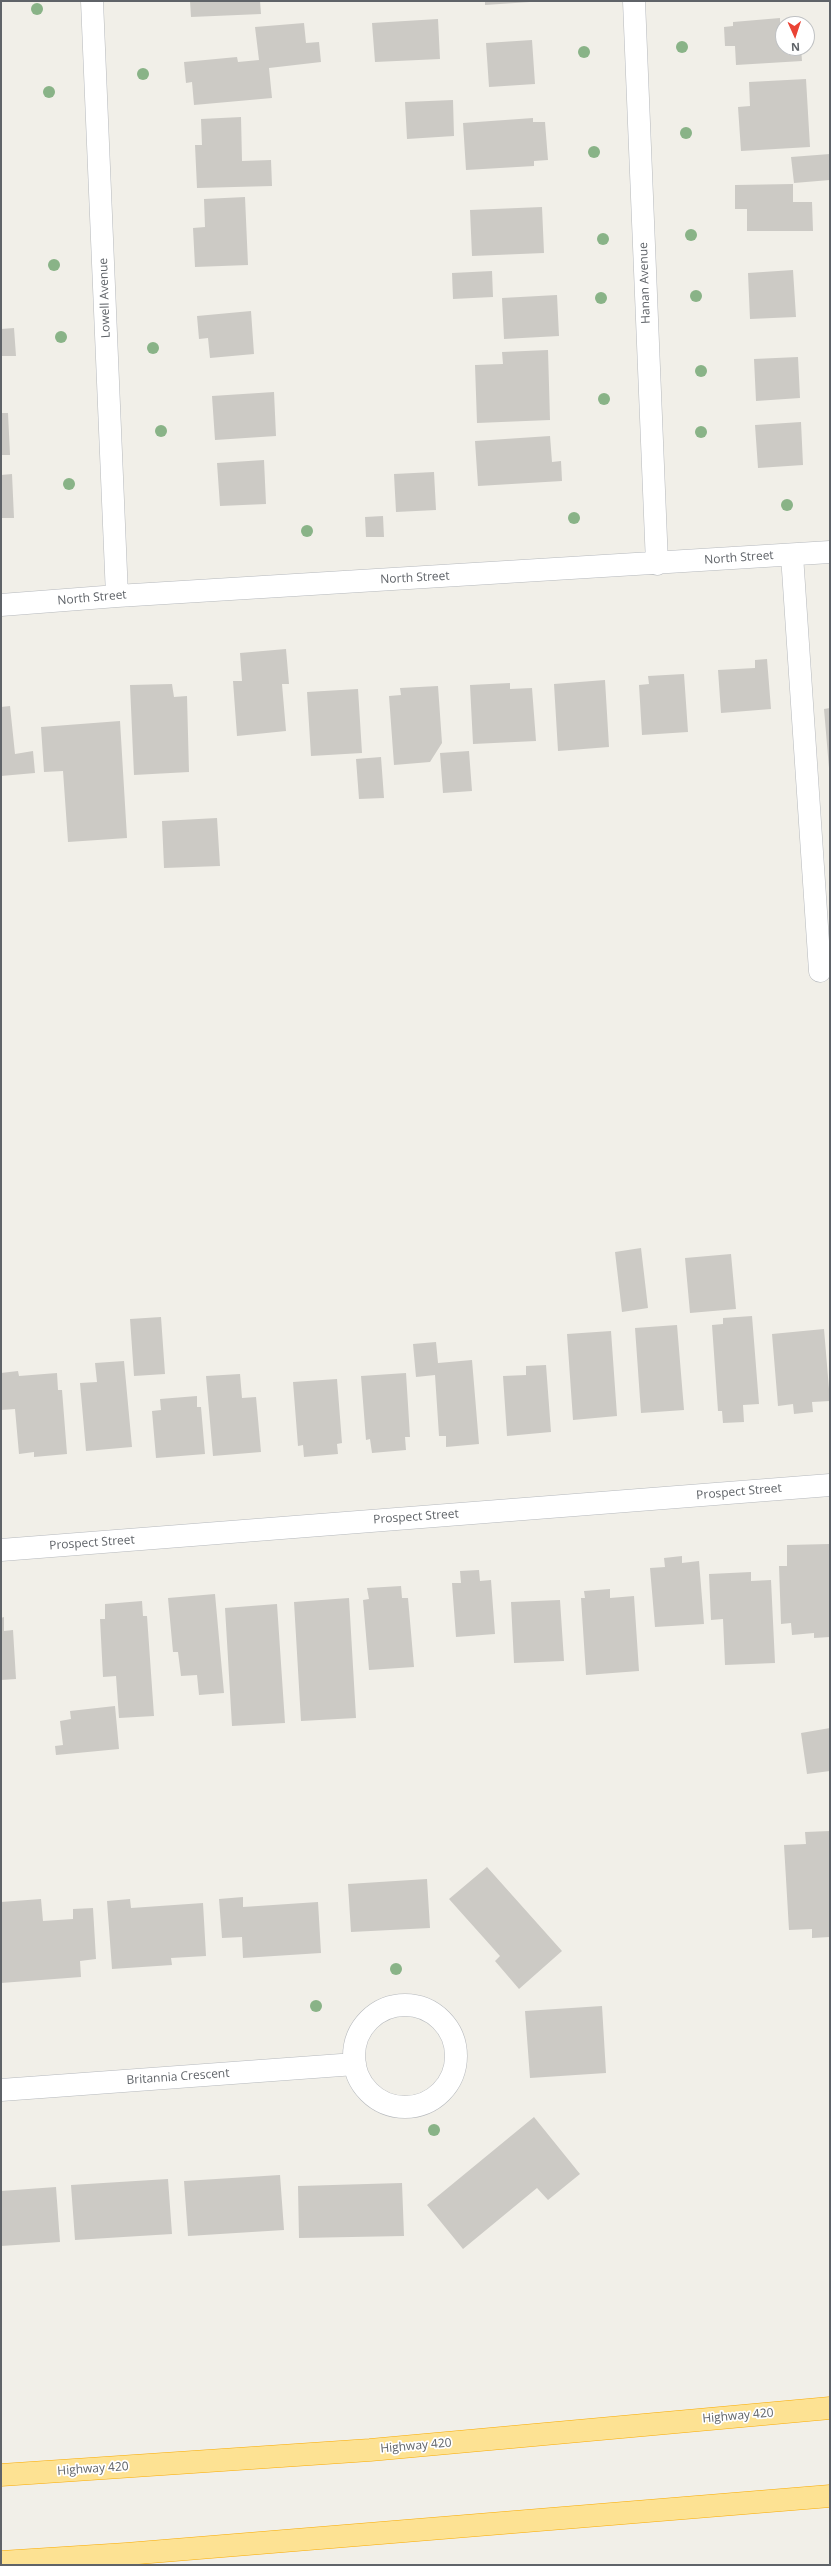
<!DOCTYPE html>
<html>
<head>
<meta charset="utf-8">
<style>
	body { margin:0 }
	#map { position:relative; width:831px; height:2566px; overflow:hidden; background:#f1efe8; font-family:"Open Sans",sans-serif }
	canvas { display:block }
	.frame { position:absolute; inset:0; border:2px solid #5f6368; pointer-events:none }
	.north { position:absolute; left:775px; top:16px; width:40px; height:40px; box-sizing:border-box; background:#fff; border:1px solid #bfc1c3; border-radius:50%; rotate:177deg; font-size:11px; font-weight:700; line-height:16px; text-align:center; color:#5f6368 }
	.north::after { content:''; display:block; margin:auto; width:14px; height:18px; background:#ea4335; clip-path:polygon(50% 0,100% 100%,50% 72%,0 100%) }
</style>
</head>
<body>
<div id="map">
<canvas width="831" height="2566"></canvas>
<div class="frame"></div>
<div class="north">N</div>
</div>
<script>
const context = document.querySelector('canvas').getContext('2d');
context.lineJoin = 'round';
function fillPath(path, color) { context.fillStyle = color; context.fill(path, 'evenodd'); }
const shape = rows => new Path2D(rows.map(r => 'M' + r).join(''));
function trace(path, color, width, dash) { context.strokeStyle = color; context.lineWidth = width; context.lineCap = dash ? 'butt' : 'round'; context.setLineDash(dash || []); context.stroke(path); }
function write(font, color, halo, rows, align = 'center') {
  context.font = font + ' "Open Sans",sans-serif'; context.lineWidth = 3.5; context.setLineDash([]); context.textBaseline = 'middle'; context.strokeStyle = halo; context.fillStyle = color; for (const [text, x, y, turn = 0] of rows) {
    context.save(); context.translate(x, y); context.rotate((+turn || 0) * Math.PI / 180); context.textAlign = isNaN(turn) ? turn : align; if (halo) context.strokeText(text, 0, 0); context.fillText(text, 0, 0); context.restore();
  }
}
fillPath(shape([
	[190,1,260,1,261,14,191,17],
	[485,1,530,1,530,2,485,5],
	[780,18,780,26,783,26,783,48,801,48,802,61,736,65,735,46,725,46,724,27,733,26,733,22],
	[438,19,440,59,375,62,372,23],
	[304,23,306,43,319,42,321,62,269,68,272,98,194,105,192,82,186,83,184,62,237,57,238,62,259,60,255,27],
	[532,40,535,84,489,87,486,43],
	[806,79,810,147,741,151,738,107,750,106,749,82],
	[453,100,454,136,407,139,405,102],
	[241,117,242,161,271,160,272,186,197,188,195,145,202,145,201,119],
	[533,118,533,122,545,122,548,160,534,161,534,166,466,170,463,123],
	[830,154,830,180,794,183,791,157],
	[793,184,793,202,812,202,813,231,747,231,747,209,735,209,735,185],
	[245,197,248,265,195,267,193,228,205,227,204,199],
	[542,207,544,253,472,256,470,210],
	[793,270,796,317,750,319,748,273],
	[492,271,493,297,453,299,452,273],
	[557,295,559,336,504,339,502,298],
	[251,311,254,354,210,358,208,338,199,339,197,316],
	[14,328,16,356,1,356,1,329],
	[548,350,550,420,477,423,475,365,503,364,502,352],
	[798,357,800,398,756,401,754,359],
	[274,392,276,436,215,440,212,396],
	[1,413,8,413,10,455,1,455],
	[801,422,803,465,758,468,755,425],
	[550,436,552,462,561,461,562,481,478,486,475,441],
	[264,460,266,504,220,506,217,463],
	[434,472,436,510,396,512,394,474],
	[12,474,14,518,1,518,1,475],
	[383,516,384,537,366,537,365,517],
	[286,649,289,684,282,684,286,731,237,736,233,681,242,681,240,653],
	[767,659,771,709,721,713,718,670,755,668,755,660],
	[684,674,688,732,642,735,639,685,649,684,648,676],
	[605,680,609,747,558,751,554,684],
	[510,683,510,689,532,688,536,741,473,744,470,685],
	[172,684,174,697,187,696,189,772,134,775,130,685],
	[438,686,442,743,430,762,394,765,389,696,401,695,400,688],
	[358,689,362,753,311,756,307,692],
	[10,706,15,754,33,751,35,773,1,776,1,707],
	[830,708,830,768,829,768,824,709],
	[120,721,127,838,68,842,63,771,44,772,41,727],
	[469,751,472,791,443,793,440,753],
	[381,757,384,798,359,799,356,759],
	[217,818,220,866,164,868,162,821],
	[641,1248,648,1308,622,1312,615,1252],
	[731,1254,736,1309,690,1313,685,1258],
	[752,1316,759,1404,743,1405,744,1422,723,1423,722,1411,718,1411,712,1325,723,1324,723,1318],
	[161,1317,165,1374,134,1376,130,1319],
	[677,1325,684,1410,641,1413,635,1328],
	[824,1329,830,1401,812,1402,813,1412,794,1414,793,1404,778,1406,772,1334],
	[611,1331,617,1416,573,1420,567,1334],
	[436,1342,438,1363,472,1360,479,1444,446,1447,446,1436,439,1436,435,1375,416,1377,413,1344],
	[124,1361,132,1447,86,1451,80,1383,97,1382,95,1363],
	[546,1365,551,1432,507,1436,503,1376,526,1375,526,1366],
	[18,1371,19,1376,57,1373,58,1390,62,1390,67,1454,34,1457,34,1452,19,1454,15,1409,1,1410,1,1373],
	[406,1373,410,1437,405,1437,406,1450,372,1453,370,1439,366,1440,361,1376],
	[240,1374,242,1398,256,1397,261,1452,213,1456,206,1376],
	[337,1379,342,1443,337,1444,338,1454,304,1457,303,1445,298,1446,293,1382],
	[197,1396,197,1407,201,1407,205,1454,156,1458,152,1411,161,1410,160,1399],
	[829,1544,830,1637,814,1638,814,1633,792,1635,791,1623,781,1624,779,1566,787,1566,787,1545],
	[682,1556,682,1563,699,1561,704,1624,655,1627,650,1568,665,1567,664,1558],
	[479,1570,480,1581,491,1580,495,1634,456,1637,452,1583,461,1583,460,1571],
	[751,1572,751,1581,771,1580,775,1663,725,1665,723,1619,711,1620,709,1574],
	[401,1586,402,1598,408,1598,414,1667,369,1670,363,1600,369,1599,367,1588],
	[610,1589,610,1598,634,1596,639,1671,586,1675,581,1598,585,1598,584,1591],
	[215,1594,224,1693,199,1695,197,1675,181,1676,178,1652,173,1652,168,1598],
	[349,1598,356,1718,301,1721,294,1602],
	[560,1600,564,1661,514,1663,511,1602],
	[142,1601,143,1616,147,1616,154,1716,119,1718,116,1676,103,1677,100,1619,105,1619,105,1604],
	[277,1604,285,1723,232,1726,225,1608],
	[4,1617,4,1631,13,1630,16,1679,1,1680,1,1618],
	[115,1706,119,1749,56,1755,55,1746,63,1745,60,1721,71,1719,70,1711],
	[830,1728,830,1771,807,1774,801,1733],
	[830,1831,830,1937,812,1938,812,1929,789,1930,784,1845,806,1844,805,1832],
	[487,1867,562,1951,519,1989,495,1961,500,1956,449,1899],
	[427,1879,430,1928,351,1932,348,1884],
	[243,1897,243,1907,318,1902,321,1953,243,1958,242,1937,222,1938,219,1899],
	[41,1899,43,1921,73,1919,73,1909,93,1908,96,1959,80,1961,81,1977,1,1983,1,1902],
	[130,1899,131,1908,203,1903,206,1956,171,1958,172,1965,112,1969,107,1901],
	[602,2006,606,2073,530,2078,525,2011],
	[534,2117,580,2174,548,2200,537,2188,463,2249,427,2205],
	[280,2175,284,2230,188,2236,184,2181],
	[168,2179,172,2234,75,2240,71,2185],
	[402,2183,404,2236,299,2238,298,2186],
	[56,2187,60,2242,1,2246,1,2191]
]), '#cccac5');
const minor = shape([
	[92,1,117,596],
	[634,1,657,564],
	[792,555,820,971],
	[1,605,117,596,830,552],
	[1,1550,830,1485],
	'354 2056a51 51 0 1 1 102 0a51 51 0 1 1-102 0Z',
	[1,2090,355,2064]
]);
const highway = shape([
	[1,2475,370,2450,830,2408],
	[1,2562,126,2554,830,2496]
]);
trace(minor, '#b5b8bc', 23);
trace(highway, '#f9ab00', 23);
trace(minor, '#fff', 22);
trace(highway, '#fde293', 22);
context.fillStyle = '#89b387';
for (const [x, y] of [
	[37,9],
	[682,47],
	[584,52],
	[143,74],
	[49,92],
	[686,133],
	[594,152],
	[691,235],
	[603,239],
	[54,265],
	[696,296],
	[601,298],
	[61,337],
	[153,348],
	[701,371],
	[604,399],
	[161,431],
	[701,432],
	[69,484],
	[787,505],
	[574,518],
	[307,531],
	[396,1969],
	[316,2006],
	[434,2130]
]) { context.beginPath(); context.arc(x, y, 6, 0, 2 * Math.PI); context.fill(); }
write('12px', '#5f6368', '#fff', [
	["Hanan Avenue",645,283,-92],
	["Lowell Avenue",105,298,-92],
	["North Street",739,558,-4],
	["North Street",415,578,-3],
	["North Street",92,598,-5],
	["Prospect Street",739,1492,-5],
	["Prospect Street",416,1517,-4],
	["Prospect Street",92,1543,-4],
	["Britannia Crescent",178,2077,-4],
	["Highway 420",738,2416,-5],
	["Highway 420",416,2446,-5],
	["Highway 420",93,2469,-4]
]);
</script>
</body>
</html>
